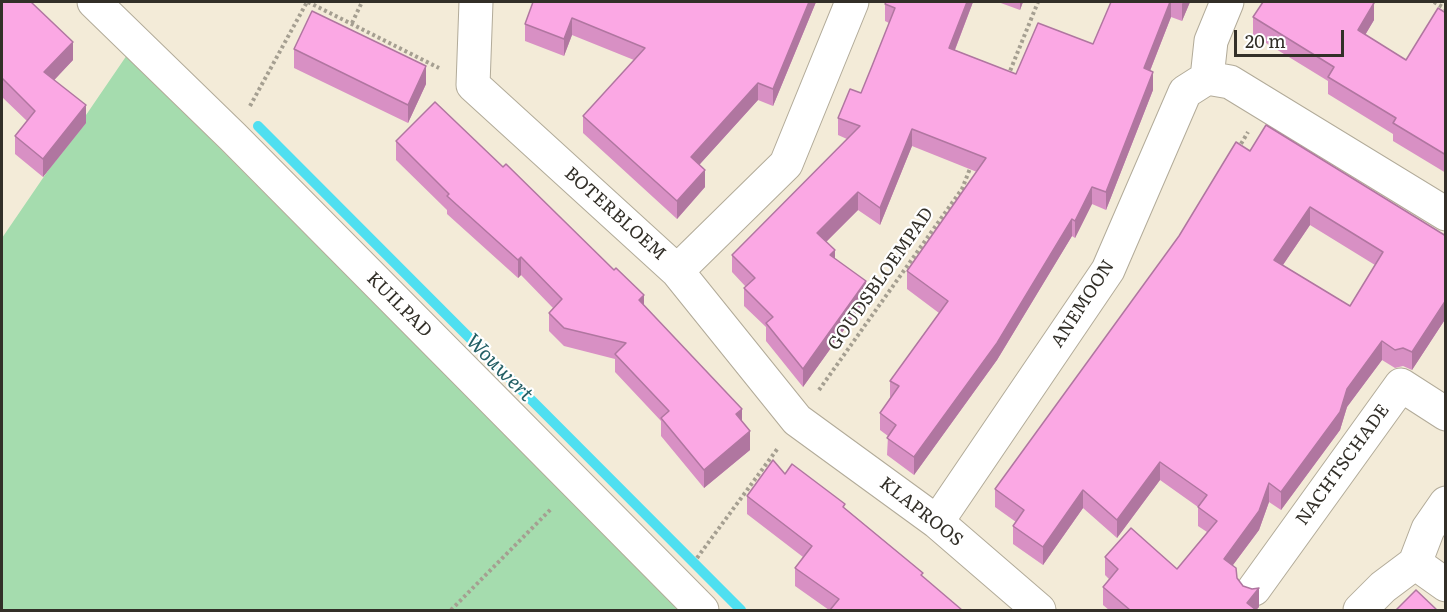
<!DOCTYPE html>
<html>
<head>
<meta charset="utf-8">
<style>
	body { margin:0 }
	#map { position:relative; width:1447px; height:612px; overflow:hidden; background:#f3ebd8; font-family:Literata,serif }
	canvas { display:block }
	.frame { position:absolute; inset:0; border:3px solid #322f28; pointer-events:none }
	.scale { position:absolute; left:1234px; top:30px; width:110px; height:27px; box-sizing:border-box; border:3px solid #322f28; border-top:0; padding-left:8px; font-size:18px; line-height:21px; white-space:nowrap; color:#322f28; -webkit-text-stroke:4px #fff; paint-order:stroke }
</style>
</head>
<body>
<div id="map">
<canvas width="1447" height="612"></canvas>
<div class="frame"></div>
<div class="scale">20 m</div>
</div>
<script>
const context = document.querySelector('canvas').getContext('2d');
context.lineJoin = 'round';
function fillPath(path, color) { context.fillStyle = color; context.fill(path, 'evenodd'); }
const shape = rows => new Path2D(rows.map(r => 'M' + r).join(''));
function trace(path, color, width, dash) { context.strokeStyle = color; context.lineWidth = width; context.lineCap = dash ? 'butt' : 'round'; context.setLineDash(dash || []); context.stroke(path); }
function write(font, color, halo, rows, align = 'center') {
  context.font = font + ' Literata,serif'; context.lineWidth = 4.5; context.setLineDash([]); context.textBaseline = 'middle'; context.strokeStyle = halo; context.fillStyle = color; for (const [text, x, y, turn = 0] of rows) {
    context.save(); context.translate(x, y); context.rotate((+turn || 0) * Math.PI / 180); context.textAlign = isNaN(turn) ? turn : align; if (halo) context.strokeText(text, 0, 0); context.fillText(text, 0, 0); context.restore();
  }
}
fillPath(shape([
	[127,55,628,558,683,610,2,610,2,238]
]), '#a5dcae');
trace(shape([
	[258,126,741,610]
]), '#4fdff0', 10);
const street = shape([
	[94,2,233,137,702,610],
	[476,2,473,85,677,271,797,420,937,522,1039,610],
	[1207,78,1211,41,1227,2],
	[677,271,786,164,852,2],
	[937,522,1108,270,1185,92,1207,78,1230,82,1446,214],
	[1415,563,1446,585],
	[1254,589,1401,385,1446,414],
	[1360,610,1383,587,1415,563,1428,529,1446,503]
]);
trace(street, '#b2ab99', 35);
trace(shape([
	[308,2,439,68],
	[1434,2,1446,9],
	[352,23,362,2],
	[1008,76,1038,2],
	[250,106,307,2],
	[1238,149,1248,132],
	[819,390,962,189,971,166],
	[697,558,778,448],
	[451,610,552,508]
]), '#a59f91', 4, [3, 3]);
trace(street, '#fff', 33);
fillPath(shape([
	[2,2,73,60,54,80,86,123,43,177,15,154,15,136,27,121,2,97],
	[533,2,816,2,773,106,758,100,699,165,705,187,677,219,583,133,583,116,634,60,572,35,564,56,525,41,525,24],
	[886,2,973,2,955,50,1016,74,1093,44,1111,2,1190,2,1182,21,1171,17,1150,71,1153,90,1106,210,1092,204,1075,238,1072,236,997,360,914,475,887,455,888,436,880,430,880,413,890,398,890,381,939,313,907,289,907,271,977,172,912,146,880,225,858,210,826,242,835,259,866,299,803,387,766,341,766,327,744,306,744,288,746,287,732,272,732,255,847,139,838,135,838,118,861,93,889,23,885,21,885,4],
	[998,2,1023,2,1020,10],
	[1258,2,1372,2,1374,20,1365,35,1406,60,1446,13,1446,173,1393,141,1393,134,1328,94,1328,81,1253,35,1253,17,1262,3],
	[294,49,426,84,408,123,294,68],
	[396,141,644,305,742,421,750,450,704,488,661,436,661,421,615,372,615,359,564,346,549,331,549,313,553,308,521,275,518,278,447,214,447,210,396,160],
	[1250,151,1446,236,1446,318,1412,370,1403,366,1395,368,1382,360,1347,407,1340,430,1281,510,1269,502,1259,530,1233,565,1237,578,1243,586,1252,589,1259,607,1256,610,1109,610,1103,605,1103,587,1109,579,1105,575,1105,557,1177,569,1207,532,1198,526,1198,507,1160,480,1117,538,1083,508,1043,565,1013,544,1013,526,1016,522,995,507,995,489],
	[1310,225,1375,265,1350,306,1283,265],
	[785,474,845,508,923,573,829,610,795,586,795,568,803,557,747,514,747,496]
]), '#d890c4');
fillPath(shape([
	[809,2,816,2,773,106,773,89],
	[967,2,973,2,949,65,949,48],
	[1020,2,1023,2,1020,10],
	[1170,2,1171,2,1171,17,1144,86,1144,68],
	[1183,2,1190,2,1182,21,1182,4],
	[1374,3,1374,20,1358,47,1358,30],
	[572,18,572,35,564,56,564,39],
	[73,42,73,60,44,91,44,72],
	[426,66,426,84,408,123,408,105],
	[1153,72,1153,90,1106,210,1106,192],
	[758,83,758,100,691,174,691,157],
	[86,105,86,123,43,177,43,159],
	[912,129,912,146,880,225,880,208],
	[705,170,705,187,677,219,677,201],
	[1092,187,1092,204,1075,238,1075,221],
	[858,192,858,210,817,251,817,233],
	[1310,207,1310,225,1274,278,1274,260],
	[1072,219,1072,236,997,360,914,475,914,457],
	[835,250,835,268,830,255],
	[521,257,521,275,518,278,518,260],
	[866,281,866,299,803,387,803,369],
	[644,295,644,313,639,300],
	[1446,300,1446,318,1412,370,1412,352],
	[1382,341,1382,360,1347,407,1340,430,1281,510,1281,492,1347,389],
	[742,409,742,427,736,414],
	[750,431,750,450,704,488,704,470],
	[1160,462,1160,480,1117,538,1117,520],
	[1269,483,1269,502,1259,530,1224,577,1224,559],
	[1083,490,1083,508,1043,565,1043,547],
	[1259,588,1259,607,1256,610,1247,603]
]), '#b076a0');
const building = shape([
	[2,2,31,2,73,42,44,72,86,105,43,159,15,136,35,111,2,78,2,2],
	[533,2,809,2,773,89,758,83,691,157,705,170,677,201,583,116,645,48,572,18,564,39,525,24,533,2],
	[886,2,967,2,949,48,1016,74,1038,23,1093,44,1111,2,1170,2,1144,68,1153,72,1106,192,1092,187,1075,221,1072,219,997,343,914,457,887,438,896,425,880,413,899,386,890,381,948,301,907,271,986,158,912,129,880,208,858,192,817,233,835,250,830,255,866,281,803,369,766,323,773,317,744,288,755,278,732,255,860,126,838,118,850,89,861,93,872,66,895,8,885,4,886,2],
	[1263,2,1372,2,1374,3,1358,30,1406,60,1438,8,1446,13,1446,155,1393,123,1396,118,1328,77,1334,67,1253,17,1263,2],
	[312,11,426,66,408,105,294,49,312,11],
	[435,102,503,167,506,164,614,270,616,268,644,295,639,300,742,409,736,414,750,431,704,470,661,418,669,411,615,354,626,343,564,328,549,313,562,299,521,257,518,260,447,196,449,194,396,141,435,102],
	[1266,125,1446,236,1446,300,1412,352,1403,348,1395,350,1382,341,1347,389,1340,412,1281,492,1269,483,1259,511,1224,559,1236,568,1237,578,1243,586,1252,589,1259,588,1247,603,1256,610,1130,610,1103,587,1118,569,1105,557,1131,528,1177,569,1217,521,1198,507,1207,495,1160,462,1117,520,1083,490,1043,547,1013,526,1024,510,995,489,1179,236,1236,142,1250,151,1266,125],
	[1310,207,1383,252,1350,306,1274,260,1310,207],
	[773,460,785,474,792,464,845,504,843,507,923,573,921,575,962,610,830,610,839,599,795,568,812,546,747,496,773,460],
	[1416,590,1437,610,1396,610,1416,590]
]);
fillPath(building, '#fba8e4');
trace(building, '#b076a0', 1.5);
write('18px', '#322f28', '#fff', [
	["BOTERBLOEM",615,214,42],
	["GOUDSBLOEMPAD",881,279,-55],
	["ANEMOON",1083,304,-57],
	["KUILPAD",399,305,45],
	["NACHTSCHADE",1343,465,-54],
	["KLAPROOS",921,512,38]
]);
write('italic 20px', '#245f65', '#fff', [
	["Wouwert",499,368,45]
]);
</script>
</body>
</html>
